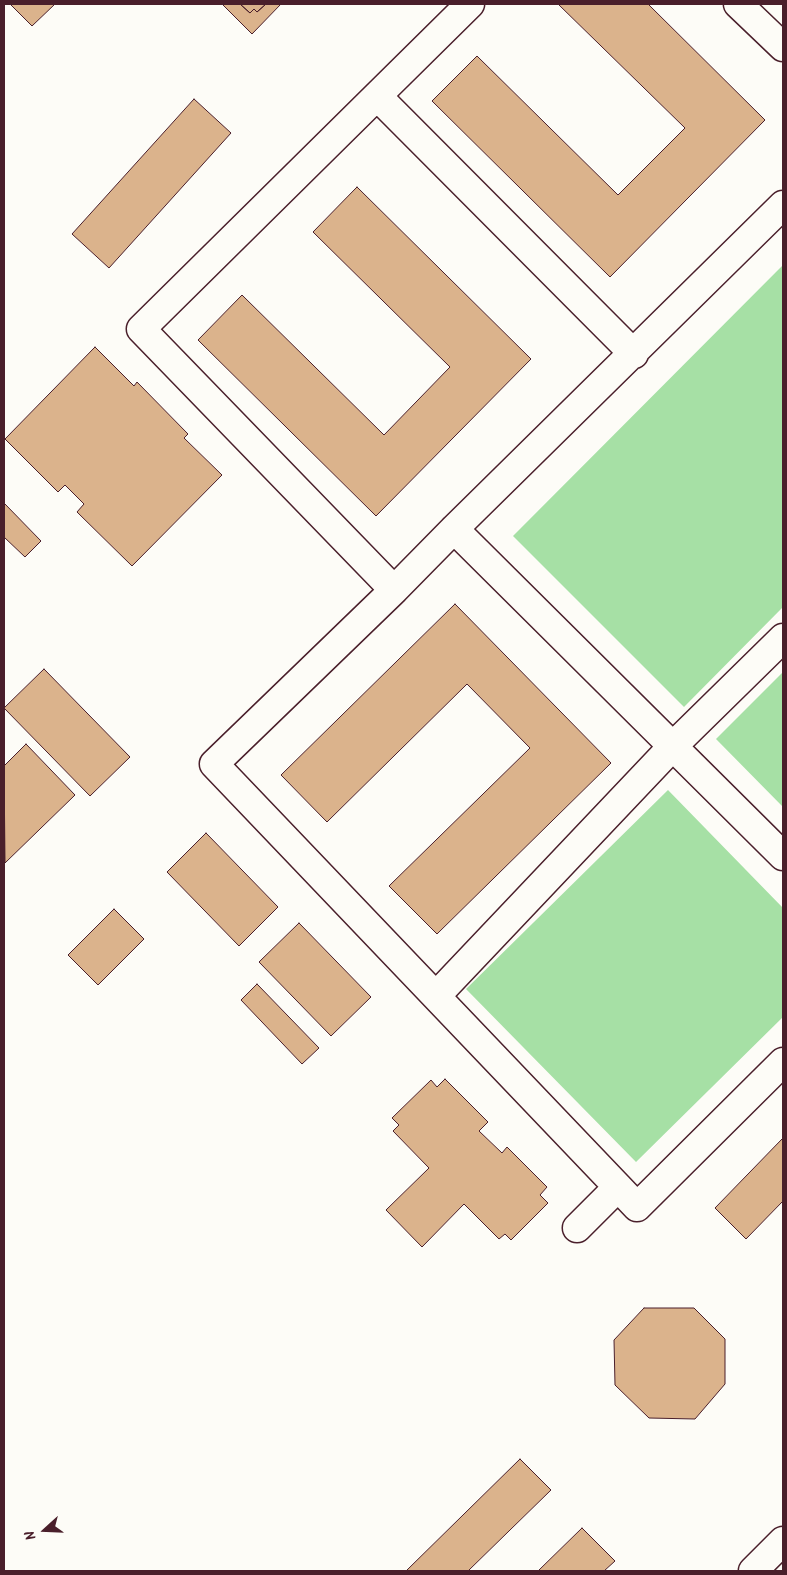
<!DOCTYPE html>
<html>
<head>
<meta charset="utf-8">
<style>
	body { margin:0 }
	#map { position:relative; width:787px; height:1575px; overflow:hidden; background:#fdfcf7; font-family:Kalam,sans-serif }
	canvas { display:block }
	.frame { position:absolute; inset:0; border:5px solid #4a1f2b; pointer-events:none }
	.north { position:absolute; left:20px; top:1505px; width:50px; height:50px; -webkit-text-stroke:4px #fdfcf7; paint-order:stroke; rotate:250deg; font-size:14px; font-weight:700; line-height:20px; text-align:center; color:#4a1f2b }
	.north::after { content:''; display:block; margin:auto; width:18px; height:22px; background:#4a1f2b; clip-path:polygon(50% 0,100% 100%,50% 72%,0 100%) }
</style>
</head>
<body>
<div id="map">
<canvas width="787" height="1575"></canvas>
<div class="frame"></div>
<div class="north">N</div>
</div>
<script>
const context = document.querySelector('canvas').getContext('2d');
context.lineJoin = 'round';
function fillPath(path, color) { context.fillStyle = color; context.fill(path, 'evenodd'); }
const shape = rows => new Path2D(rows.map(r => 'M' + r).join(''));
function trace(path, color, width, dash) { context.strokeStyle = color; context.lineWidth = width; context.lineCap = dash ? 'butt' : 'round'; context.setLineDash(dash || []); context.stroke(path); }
fillPath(shape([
	[783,265,783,607,684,707,513,536],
	[783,672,783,807,716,739],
	[668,790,783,908,783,1017,636,1162,466,989]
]), '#a6e0a5');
const building = shape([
	[10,4,55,4,32,26,10,4],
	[222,4,240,4,250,13,254,9,257,12,266,4,281,4,252,34,222,4],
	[240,4,266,4,257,12,254,9,250,13,240,4],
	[558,4,648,4,765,120,610,277,432,101,477,56,618,195,685,128,558,4],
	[194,99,231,133,109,268,72,234,194,99],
	[357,187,531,359,376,516,198,340,242,295,384,435,450,367,313,232,357,187],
	[95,347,134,386,137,382,188,434,184,438,222,475,132,566,77,512,84,504,65,485,58,492,5,439,95,347],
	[4,503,41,541,25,557,4,537,4,503],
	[455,604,611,763,437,934,389,886,530,748,467,684,327,822,281,775,455,604],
	[44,669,130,757,90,796,4,708,44,669],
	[26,744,75,795,5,863,4,766,26,744],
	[206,833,278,907,239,946,167,872,206,833],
	[114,909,144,939,98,985,68,955,114,909],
	[299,923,371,997,331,1036,259,962,299,923],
	[257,984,319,1048,302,1064,241,1000,257,984],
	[445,1079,488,1122,479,1131,502,1153,507,1147,547,1187,540,1195,548,1203,511,1240,505,1234,499,1239,464,1204,422,1247,386,1210,429,1168,393,1131,399,1125,392,1118,431,1080,437,1087,445,1079],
	[783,1138,783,1201,746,1239,715,1208,783,1138],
	[644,1308,694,1308,725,1339,725,1384,695,1419,649,1418,615,1385,614,1340,644,1308],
	[520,1459,551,1490,468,1571,406,1571,520,1459],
	[582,1528,615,1561,604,1571,538,1571,582,1528]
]);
fillPath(building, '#dbb38c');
trace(building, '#4a1f2b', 1);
const minor = shape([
	[738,4,783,47],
	[378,97,634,354],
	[454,529,783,856],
	[394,590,141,329,470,4],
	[436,996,673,746,783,638],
	[618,1187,214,764,394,590,454,529,783,205],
	[577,1228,618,1187,637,1207,783,1062],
	[753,1571,783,1541]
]);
trace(minor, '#4a1f2b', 31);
trace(minor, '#fdfcf7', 28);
</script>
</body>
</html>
